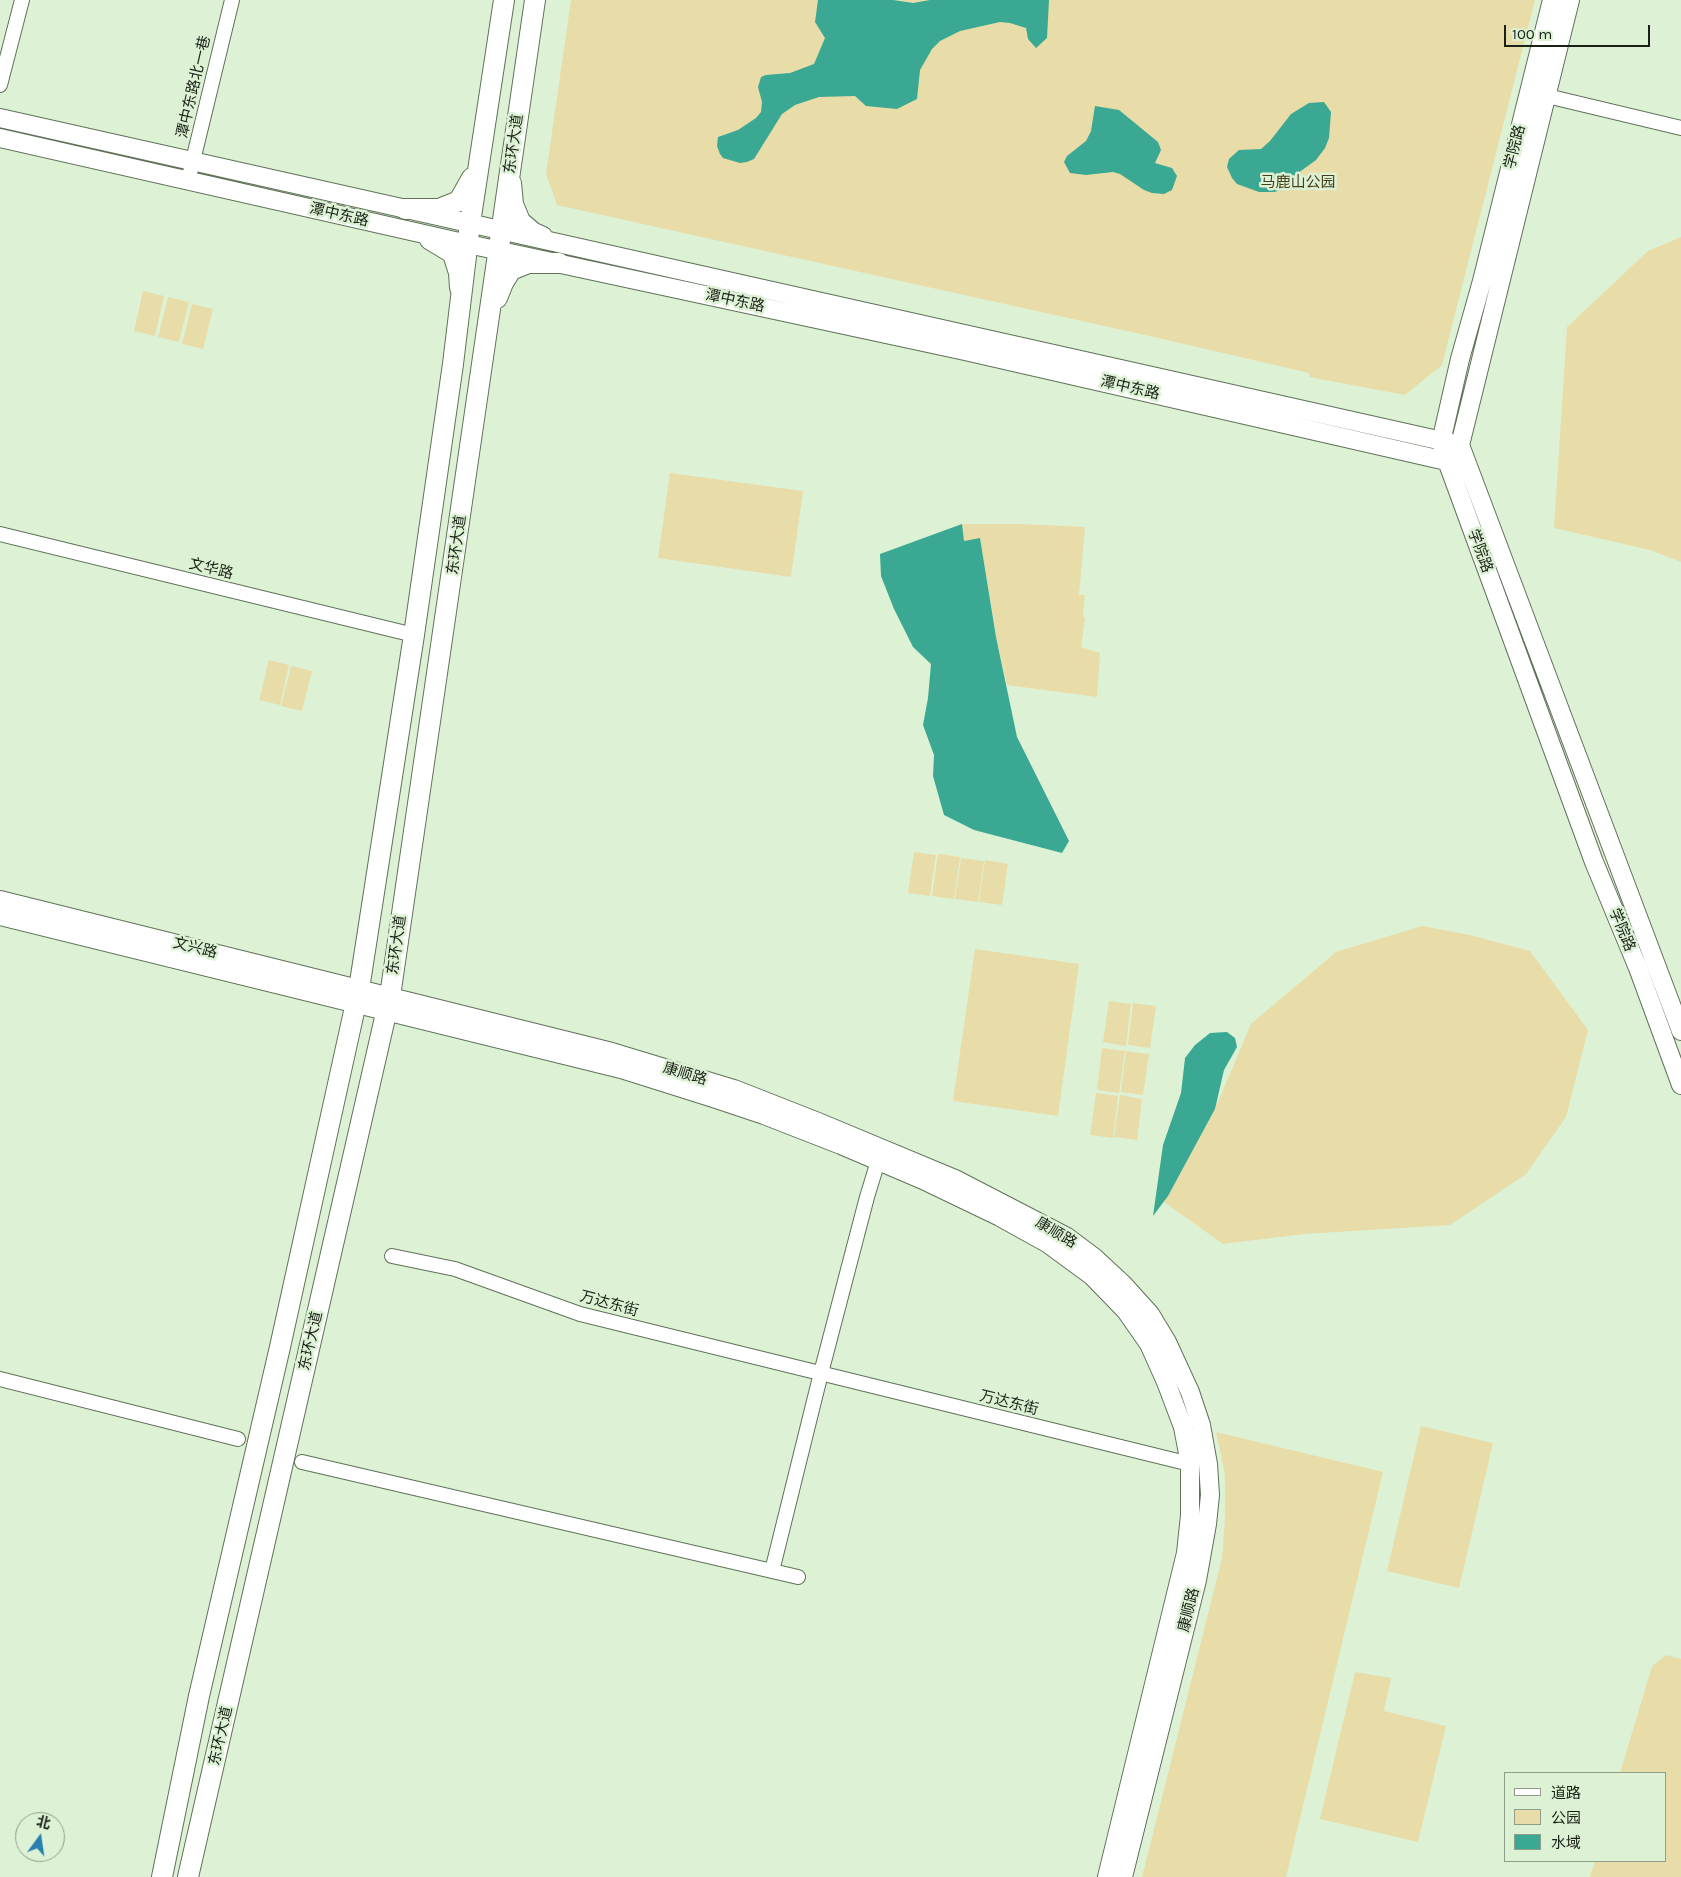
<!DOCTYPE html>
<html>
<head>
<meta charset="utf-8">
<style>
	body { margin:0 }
	#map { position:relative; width:1681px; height:1877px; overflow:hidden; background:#ddf2d5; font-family:Karla,"Noto Sans SC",sans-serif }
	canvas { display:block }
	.legend { position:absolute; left:1504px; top:1772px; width:162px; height:90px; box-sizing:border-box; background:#ddf2d5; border:1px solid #8f9e89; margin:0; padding:6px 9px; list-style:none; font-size:15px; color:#1a2117 }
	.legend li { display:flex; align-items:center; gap:10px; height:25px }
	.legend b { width:25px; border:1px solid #8f9e89 }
	.north { position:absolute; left:15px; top:1812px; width:50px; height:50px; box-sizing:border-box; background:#ddf2d5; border:1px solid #8f9e89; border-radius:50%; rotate:14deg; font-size:14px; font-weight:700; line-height:20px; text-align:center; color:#1a2117 }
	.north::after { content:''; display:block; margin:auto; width:18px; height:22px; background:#2980af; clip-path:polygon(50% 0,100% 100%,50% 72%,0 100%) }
	.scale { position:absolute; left:1504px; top:25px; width:146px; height:22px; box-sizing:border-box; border:2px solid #1a2117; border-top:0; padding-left:6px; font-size:15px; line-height:18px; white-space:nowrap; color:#1a2117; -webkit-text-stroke:4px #ddf2d5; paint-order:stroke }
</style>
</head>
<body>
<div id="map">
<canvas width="1681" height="1877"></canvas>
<ul class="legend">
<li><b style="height:6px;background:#fff"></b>道路</li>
<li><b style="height:14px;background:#e8dca9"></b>公园</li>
<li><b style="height:14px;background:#3aa892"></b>水域</li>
</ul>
<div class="north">北</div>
<div class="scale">100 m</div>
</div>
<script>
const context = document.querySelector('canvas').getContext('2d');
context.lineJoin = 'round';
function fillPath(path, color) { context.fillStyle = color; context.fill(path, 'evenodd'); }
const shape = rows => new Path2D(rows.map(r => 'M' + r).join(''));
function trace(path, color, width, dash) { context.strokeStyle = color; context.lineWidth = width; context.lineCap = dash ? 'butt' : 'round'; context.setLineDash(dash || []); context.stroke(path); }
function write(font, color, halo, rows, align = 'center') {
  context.font = font + ' Karla,"Noto Sans SC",sans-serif'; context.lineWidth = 5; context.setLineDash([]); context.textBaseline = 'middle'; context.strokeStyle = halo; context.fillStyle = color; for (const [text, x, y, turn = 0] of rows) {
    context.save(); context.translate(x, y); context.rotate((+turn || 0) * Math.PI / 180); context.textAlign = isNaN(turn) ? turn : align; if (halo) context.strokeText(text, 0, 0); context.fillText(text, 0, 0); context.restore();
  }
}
fillPath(shape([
	[571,0,1535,0,1442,365,1405,395,1309,377,1309,373,1154,337,557,205,546,174],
	[1681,237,1681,562,1650,550,1554,528,1567,327,1648,251],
	[143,291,164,296,155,336,134,331],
	[168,297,189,302,179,342,158,337],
	[192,304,213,309,203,349,182,344],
	[670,473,803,491,791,577,658,558],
	[962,524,1020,524,1085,527,1079,595,1085,595,1083,616,1085,619,1081,647,1100,653,1097,697,1007,685,996,637,980,538,964,541],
	[269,660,289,665,280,705,259,700],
	[291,666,312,671,302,711,281,706],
	[914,852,936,855,930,896,908,893],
	[938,854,960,857,954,899,932,896],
	[961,858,984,861,978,902,955,899],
	[985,860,1008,864,1002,905,979,902],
	[1422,926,1470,935,1530,951,1588,1030,1566,1117,1526,1174,1450,1225,1304,1234,1223,1244,1164,1202,1215,1109,1251,1024,1336,952],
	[975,949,1079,964,1058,1116,953,1101],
	[1109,1001,1131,1004,1126,1046,1103,1042],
	[1133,1003,1156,1006,1150,1048,1128,1045],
	[1102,1048,1125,1051,1119,1093,1097,1090],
	[1126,1051,1149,1054,1143,1095,1121,1092],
	[1096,1093,1118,1096,1113,1138,1090,1135],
	[1120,1095,1142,1099,1137,1140,1114,1137],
	[1421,1426,1493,1443,1459,1588,1387,1571],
	[1216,1432,1383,1472,1286,1877,1142,1877,1222,1558,1225,1518,1225,1475],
	[1666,1655,1681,1659,1681,1877,1590,1877,1595,1861,1665,1861,1665,1773,1620,1773,1652,1666],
	[1355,1672,1391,1678,1384,1711,1446,1726,1418,1842,1320,1819]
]), '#e8dca9');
fillPath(shape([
	[818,0,893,0,913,3,930,0,1049,0,1047,38,1036,48,1028,39,1026,28,1010,23,1000,22,960,31,940,41,932,49,920,70,917,99,897,109,866,106,855,96,819,97,795,105,782,114,754,159,747,162,740,163,723,158,720,154,717,146,718,137,738,130,756,118,761,112,762,102,758,87,761,77,766,75,790,73,814,64,825,38,815,22],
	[1324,102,1331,112,1329,138,1325,148,1316,160,1294,176,1290,188,1274,192,1259,192,1237,184,1232,178,1227,167,1229,159,1239,150,1261,149,1270,141,1291,114,1309,103],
	[1095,106,1119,110,1158,142,1161,150,1155,163,1172,168,1177,176,1172,190,1164,194,1152,193,1144,190,1120,174,1113,172,1086,175,1070,173,1064,162,1067,156,1086,141,1091,131],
	[962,524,964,541,980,538,996,637,1017,737,1069,841,1062,853,974,830,944,815,933,776,934,755,923,725,928,698,931,664,913,647,894,609,881,576,880,554],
	[1227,1032,1235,1038,1237,1047,1224,1070,1215,1109,1168,1196,1153,1216,1163,1145,1181,1093,1185,1058,1195,1045,1210,1033]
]), '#3aa892');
const minor = shape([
	[0,85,22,0],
	[1547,96,1681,128],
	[188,181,232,0],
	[0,534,414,635],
	[392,1256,455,1269,580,1314,1190,1464],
	[0,1379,238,1439],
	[302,1462,798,1577],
	[772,1571,821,1373,867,1197,878,1161]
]);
const major = shape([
	[1552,0,1482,281,1460,359,1441,442,1447,461,1594,862,1638,968,1681,1085],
	[1570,0,1460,445,1681,1031],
	[0,118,1460,445],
	[0,138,468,244,965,351,1468,466],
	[512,183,514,204,521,221,534,232,543,236],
	[429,240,452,254,458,273,459,288],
	[0,900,612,1052,734,1089,818,1122,955,1179,1067,1237,1095,1258,1123,1284,1150,1314,1167,1342,1190,1392,1201,1425,1208,1464,1210,1495,1207,1524,1197,1580,1123,1877],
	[0,916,621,1069,713,1098,764,1115,841,1145,923,1180,1000,1217,1047,1243,1092,1276,1126,1311,1149,1344,1166,1382,1183,1427,1190,1464,1190,1515,1186,1553,1107,1877]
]);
const highway = shape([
	[405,209,439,209,459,201,472,178],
	[497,298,503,283,511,270,528,263,559,263],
	[162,1877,199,1696,280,1347,359,989,414,635,453,364,470,223,504,0],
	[188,1877,390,996,535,0]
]);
trace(minor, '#5f7258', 16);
trace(major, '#5f7258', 20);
trace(highway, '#5f7258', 22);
trace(minor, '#fff', 14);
trace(major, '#fff', 18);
trace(highway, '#fff', 20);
write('15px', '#1a2117', '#ddf2d5', [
	["潭中东路北一巷",194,87,-77],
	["东环大道",514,144,-82],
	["学院路",1515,147,-76],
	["潭中东路",339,215,13],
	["潭中东路",735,301,12],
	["潭中东路",1130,388,13],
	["东环大道",457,545,-82],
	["学院路",1480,551,70],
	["文华路",211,569,14],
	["学院路",1622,930,68],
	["东环大道",397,945,-82],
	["文兴路",195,948,14],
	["康顺路",685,1074,17],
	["康顺路",1056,1233,31],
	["万达东街",609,1304,15],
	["东环大道",311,1341,-77],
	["万达东街",1009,1403,14],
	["康顺路",1189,1610,-76],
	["东环大道",221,1736,-77]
]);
write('15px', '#473f1c', '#ddf2d5', [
	["马鹿山公园",1298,183]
]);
</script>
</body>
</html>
